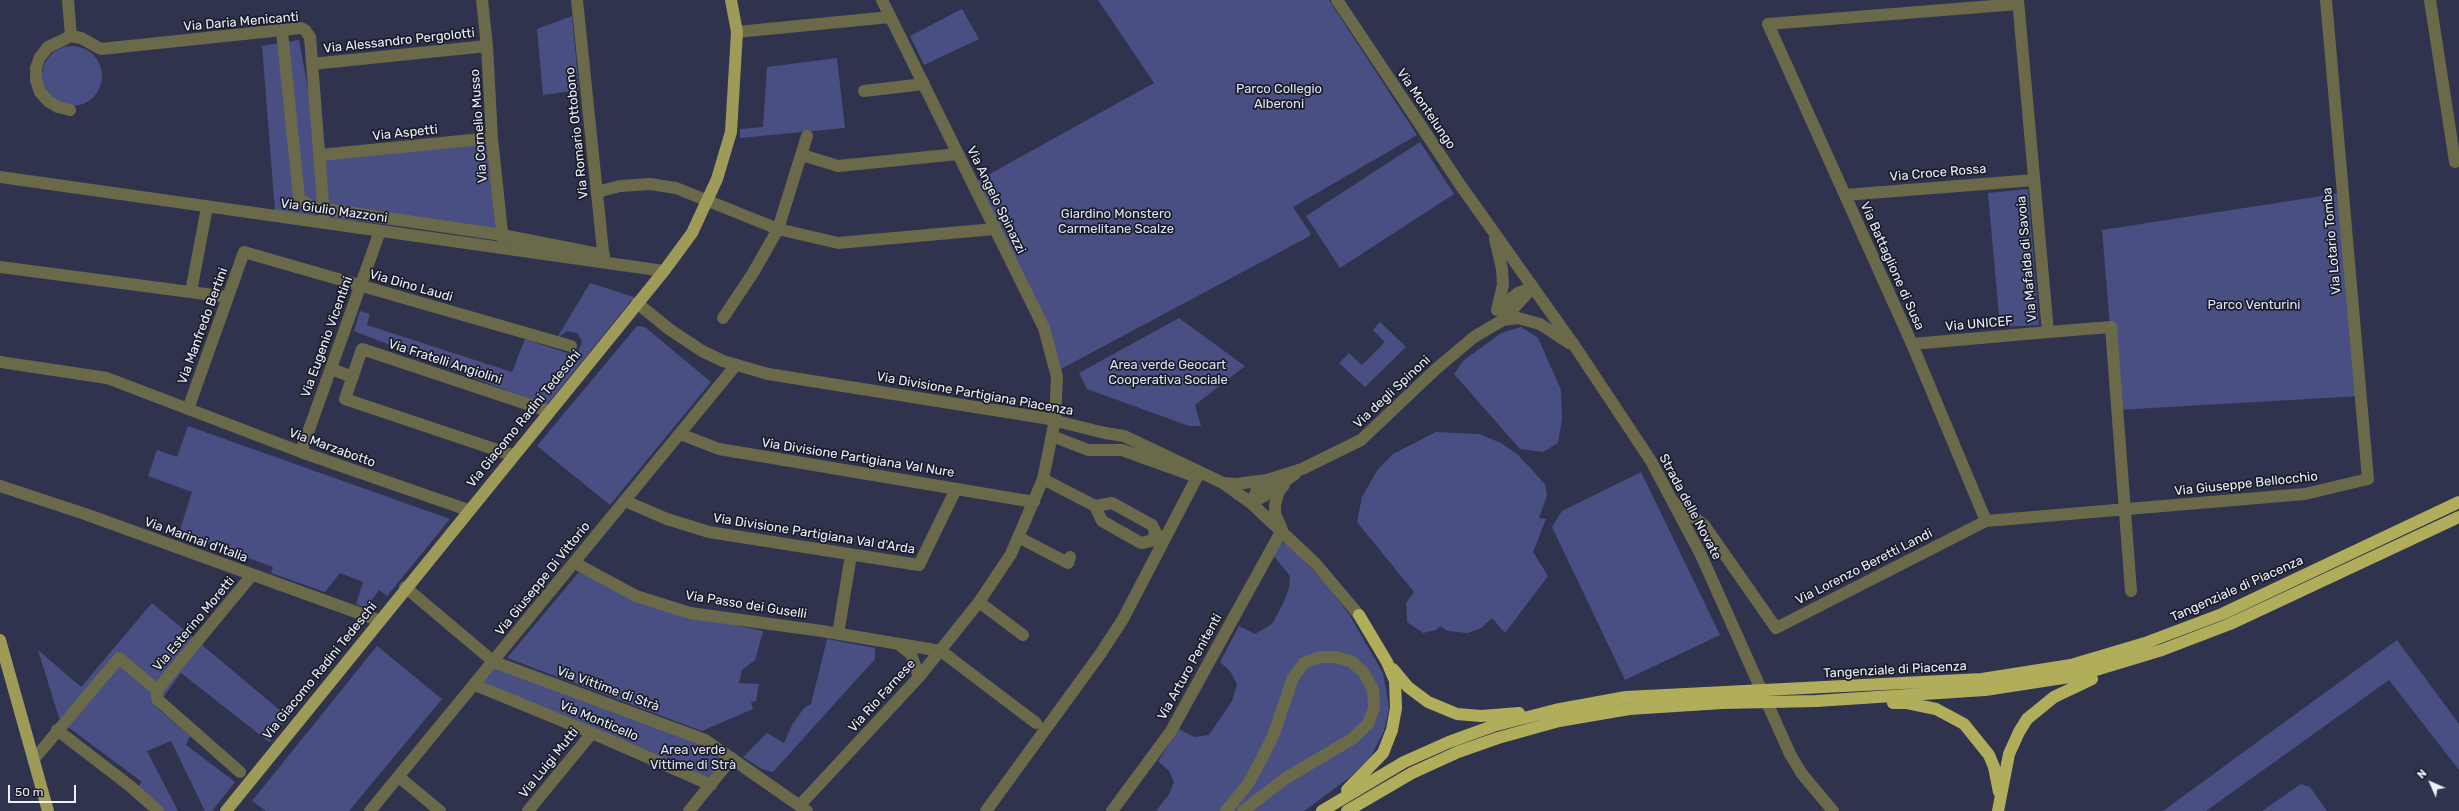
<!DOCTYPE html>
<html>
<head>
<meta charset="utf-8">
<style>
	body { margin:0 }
	#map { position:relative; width:2459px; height:811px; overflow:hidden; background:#30334e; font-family:Rubik,sans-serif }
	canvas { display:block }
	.north { position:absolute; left:2411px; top:763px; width:40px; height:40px; -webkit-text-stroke:3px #1a1c28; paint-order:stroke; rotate:315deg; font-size:11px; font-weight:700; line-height:16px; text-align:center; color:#ebeefc }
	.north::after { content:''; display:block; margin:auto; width:14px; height:18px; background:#ebeefc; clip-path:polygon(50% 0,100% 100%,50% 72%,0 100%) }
	.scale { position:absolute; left:8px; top:785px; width:68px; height:18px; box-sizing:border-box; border:2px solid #ebeefc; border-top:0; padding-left:5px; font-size:12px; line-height:14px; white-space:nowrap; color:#ebeefc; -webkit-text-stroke:3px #1a1c28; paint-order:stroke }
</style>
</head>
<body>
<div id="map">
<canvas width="2459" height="811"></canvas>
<div class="north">N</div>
<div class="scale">50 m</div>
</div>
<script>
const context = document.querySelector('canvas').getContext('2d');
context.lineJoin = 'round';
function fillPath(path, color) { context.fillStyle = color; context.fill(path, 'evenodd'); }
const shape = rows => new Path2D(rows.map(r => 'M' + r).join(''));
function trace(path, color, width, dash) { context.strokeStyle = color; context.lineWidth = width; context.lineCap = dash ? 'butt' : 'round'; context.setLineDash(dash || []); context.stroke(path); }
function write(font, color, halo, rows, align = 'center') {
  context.font = font + ' Rubik,sans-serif'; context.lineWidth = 3.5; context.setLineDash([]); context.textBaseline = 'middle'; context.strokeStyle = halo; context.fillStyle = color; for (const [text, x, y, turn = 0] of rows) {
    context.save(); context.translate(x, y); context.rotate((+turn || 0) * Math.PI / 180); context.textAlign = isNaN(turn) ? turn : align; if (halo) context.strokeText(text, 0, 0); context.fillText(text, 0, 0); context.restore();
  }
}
fillPath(shape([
	[1098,0,1329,0,1417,135,1293,207,1311,234,1308,237,1061,369,977,181,1154,83],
	[962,9,979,39,924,65,910,36],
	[572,16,579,90,543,95,537,29],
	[299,40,320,155,492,138,496,238,275,211,262,46],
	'42 76a30 30 0 1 1 60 0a30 30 0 1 1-60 0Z',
	[837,58,845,128,740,138,740,129,763,127,767,67],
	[1420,142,1454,194,1340,268,1306,216],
	[2028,189,2039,325,2000,327,1988,193],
	[2341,193,2360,396,2117,410,2102,230],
	[590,283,634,297,546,406,354,331,360,311,370,314,367,325,512,372,525,339,567,353,572,354,579,350,582,341,577,333,567,331,557,338],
	[1179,318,1245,366,1195,405,1201,426,1189,426,1087,389,1079,373],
	[1380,322,1406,347,1365,387,1339,363,1349,353,1362,365,1385,342,1373,330],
	[637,326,645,327,711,382,610,505,537,446],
	[1521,327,1538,338,1561,390,1562,419,1558,443,1543,452,1520,449,1454,374,1463,361,1501,333],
	[188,426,450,519,387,596,379,590,366,608,356,604,363,582,340,573,325,592,271,573,273,567,179,533,192,492,148,476,157,450,177,457],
	[1436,432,1479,434,1501,443,1518,455,1545,484,1547,496,1539,518,1546,519,1533,552,1548,576,1505,633,1492,618,1481,628,1468,633,1448,631,1440,626,1436,630,1423,633,1407,622,1406,603,1414,592,1357,522,1362,497,1378,469,1393,454],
	[1641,472,1720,635,1625,680,1552,527,1562,511],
	[1286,542,1323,581,1349,614,1383,673,1389,708,1384,731,1371,756,1349,778,1304,811,1156,811,1169,794,1174,782,1169,771,1158,761,1179,729,1194,737,1209,735,1232,701,1237,684,1230,671,1220,662,1239,626,1255,634,1272,624,1283,604,1289,588,1290,576,1274,556,1282,543],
	[579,572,634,598,687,615,763,631,755,660,742,670,739,683,759,684,756,701,751,702,753,709,702,731,507,658],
	[152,603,288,717,269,742,181,673,156,707,190,736,186,745,235,782,212,811,205,811,171,741,147,751,178,811,152,811,135,789,142,782,60,721,38,650,81,687],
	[827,639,875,648,875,659,773,772,762,769,743,757,767,733,784,743,792,725,804,708,811,704],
	[2397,640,2459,724,2459,770,2389,680,2206,811,2163,811],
	[377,646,442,699,349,811,266,811,252,801],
	[494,666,703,744,724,762,710,781,481,684],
	[2301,784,2310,787,2327,811,2262,811]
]), '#494f82');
trace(shape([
	[68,0,71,36],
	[482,0,487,46,492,138,503,242],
	[577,0,604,261],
	[1337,0,1461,186,1576,348,1651,461,1701,555,1790,754,1802,774,1833,811],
	[2018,0,2048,332,2111,327,2131,591],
	[2430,0,2455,162],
	[282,31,299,198,312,207,502,235,604,255],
	[737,32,890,17],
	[71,36,81,38,101,49,301,28,305,30,310,37,324,216],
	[312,64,487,46],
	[864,91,924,84],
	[70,110,58,107,48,101,40,92,36,80,36,68,40,57,48,47,71,36],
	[320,155,492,138],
	[802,155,838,166,958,154],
	[0,177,664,271],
	[597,192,620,186,650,184,676,188,778,229,838,243,995,229],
	[1845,195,2034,180],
	[1495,239,1502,269,1503,285,1497,310],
	[0,267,228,297],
	[191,292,207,207],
	[637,303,669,329,702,351,723,361,768,374,1044,418,1105,433,1124,436,1223,483,1251,503,1316,564,1359,615],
	[1498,309,1518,293,1532,288],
	[723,318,753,273,778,229,807,136],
	[1503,320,1518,318,1540,324,1569,343],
	[1912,344,2048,332],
	[0,362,107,378,301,452,468,510],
	[331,369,353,377],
	[188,409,244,252,571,346],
	[680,434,719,449,1034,502],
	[301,452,380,231],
	[512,455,345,399,362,349,548,411],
	[1043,479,1095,506,1102,521,1141,543,1151,541,1156,533,1152,525,1112,503,1095,506],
	[1224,483,1236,484,1267,480],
	[0,486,85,514,378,620],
	[625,501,667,519,709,532,919,565,956,489],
	[1674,502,1704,525,1776,628,1986,521,2305,494,2368,479,2326,0],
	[1251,503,1258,488,1270,479,1302,469,1361,440,1436,369,1474,337,1503,320,1533,287],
	[1251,503,1264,496,1295,474],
	[1986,521,1912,344,1768,24,2018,4],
	[1281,527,1275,514,1275,505,1278,493,1284,485],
	[1020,538,1068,563,1070,557],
	[575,563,636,596,690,613,822,631,941,651,1036,723],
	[405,587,494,662,705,740,807,811],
	[979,602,1023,635],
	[838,634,851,555],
	[900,645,911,654,919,677],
	[475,685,592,733,711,785],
	[157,690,252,575],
	[157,690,157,699,240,772],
	[57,730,130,786,158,811],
	[35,758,119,658,157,690],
	[399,777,440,811],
	[800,805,919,677,979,602,1011,554,1043,479,1055,420,1057,377,1044,328,882,0],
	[370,811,736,365],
	[528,811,592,733],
	[689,811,732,758],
	[986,811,1101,653,1123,619,1197,477,1122,450,1088,450,1052,436],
	[1112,811,1171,731,1282,530],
	[1226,811,1248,784,1261,760,1273,736,1293,678,1304,663,1320,657,1336,657,1352,662,1364,673,1373,690,1374,708,1368,724,1352,739,1286,778,1243,811]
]), '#6a6949', 12);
trace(shape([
	[0,640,48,811],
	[226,811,664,271,692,233,717,179,731,132,737,32,731,0]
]), '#9d9b57', 12);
trace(shape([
	[1393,669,1408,687,1428,702,1457,714,1481,716,1519,713],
	[1893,703,1907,703,1936,709,1964,724,1989,755,1994,767,1999,792],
	[1347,790,1383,753,1392,730,1396,708,1395,681,1387,662,1359,615],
	[1322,811,1404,762,1449,742,1493,726,1555,710,1626,697,1982,679,2071,665,2145,643,2222,614,2459,502],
	[1347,811,1412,773,1458,752,1498,738,1559,721,1629,709,1722,703,1816,701,1985,690,2076,676,2162,650,2230,624,2459,517],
	[1998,811,2009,754,2019,732,2027,719,2054,697,2092,679]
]), '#b1ae5b', 12);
write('13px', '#ebeefc', '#1a1c28', [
	["Via Daria Menicanti",241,22,-5],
	["Via Alessandro Pergolotti",399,41,-6],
	["Via Montelungo",1426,109,56],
	["Via Cornelio Musso",479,126,-94],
	["Via Aspetti",405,133,-6],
	["Via Romario Ottobono",577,133,-96],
	["Via Croce Rossa",1938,173,-5],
	["Via Angelo Spinazzi",996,200,64],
	["Via Giulio Mazzoni",334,211,8],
	["Via Lotario Tomba",2332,241,-95],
	["Via Mafalda di Savoia",2027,259,-95],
	["Via Battaglione di Susa",1892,266,66],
	["Via Dino Laudi",411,286,16],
	["Via UNICEF",1979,324,-5],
	["Via Manfredo Bertini",203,326,-70],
	["Via Eugenio Vicentini",327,337,-70],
	["Via Fratelli Angiolini",445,362,18],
	["Via degli Spinoni",1392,392,-43],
	["Via Divisione Partigiana Piacenza",975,394,10],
	["Via Giacomo Radini Tedeschi",524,419,-51],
	["Via Marzabotto",332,448,20],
	["Via Divisione Partigiana Val Nure",858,458,9],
	["Via Giuseppe Bellocchio",2246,484,-6],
	["Strada delle Novate",1690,507,62],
	["Via Divisione Partigiana Val d'Arda",814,534,9],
	["Via Marinai d'Italia",196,540,20],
	["Via Lorenzo Beretti Landi",1864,567,-27],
	["Via Giuseppe Di Vittorio",543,579,-51],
	["Tangenziale di Piacenza",2237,589,-24],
	["Via Passo dei Guselli",746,605,9],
	["Via Esterino Moretti",194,624,-50],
	["Via Arturo Penitenti",1190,667,-61],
	["Tangenziale di Piacenza",1895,670,-3],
	["Via Giacomo Radini Tedeschi",320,671,-51],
	["Via Vittime di Strà",608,689,20],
	["Via Rio Farnese",882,696,-48],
	["Via Monticello",599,721,23],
	["Via Luigi Mutti",549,763,-51]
]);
write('13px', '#dfe3f7', '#1a1c28', [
	["Parco Collegio",1279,89],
	["Alberoni",1279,104],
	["Giardino Monstero",1116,214],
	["Carmelitane Scalze",1116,229],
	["Parco Venturini",2254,305],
	["Area verde Geocart",1168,365],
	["Cooperativa Sociale",1168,380],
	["Area verde",693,750],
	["Vittime di Strà",693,765]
]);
</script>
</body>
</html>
